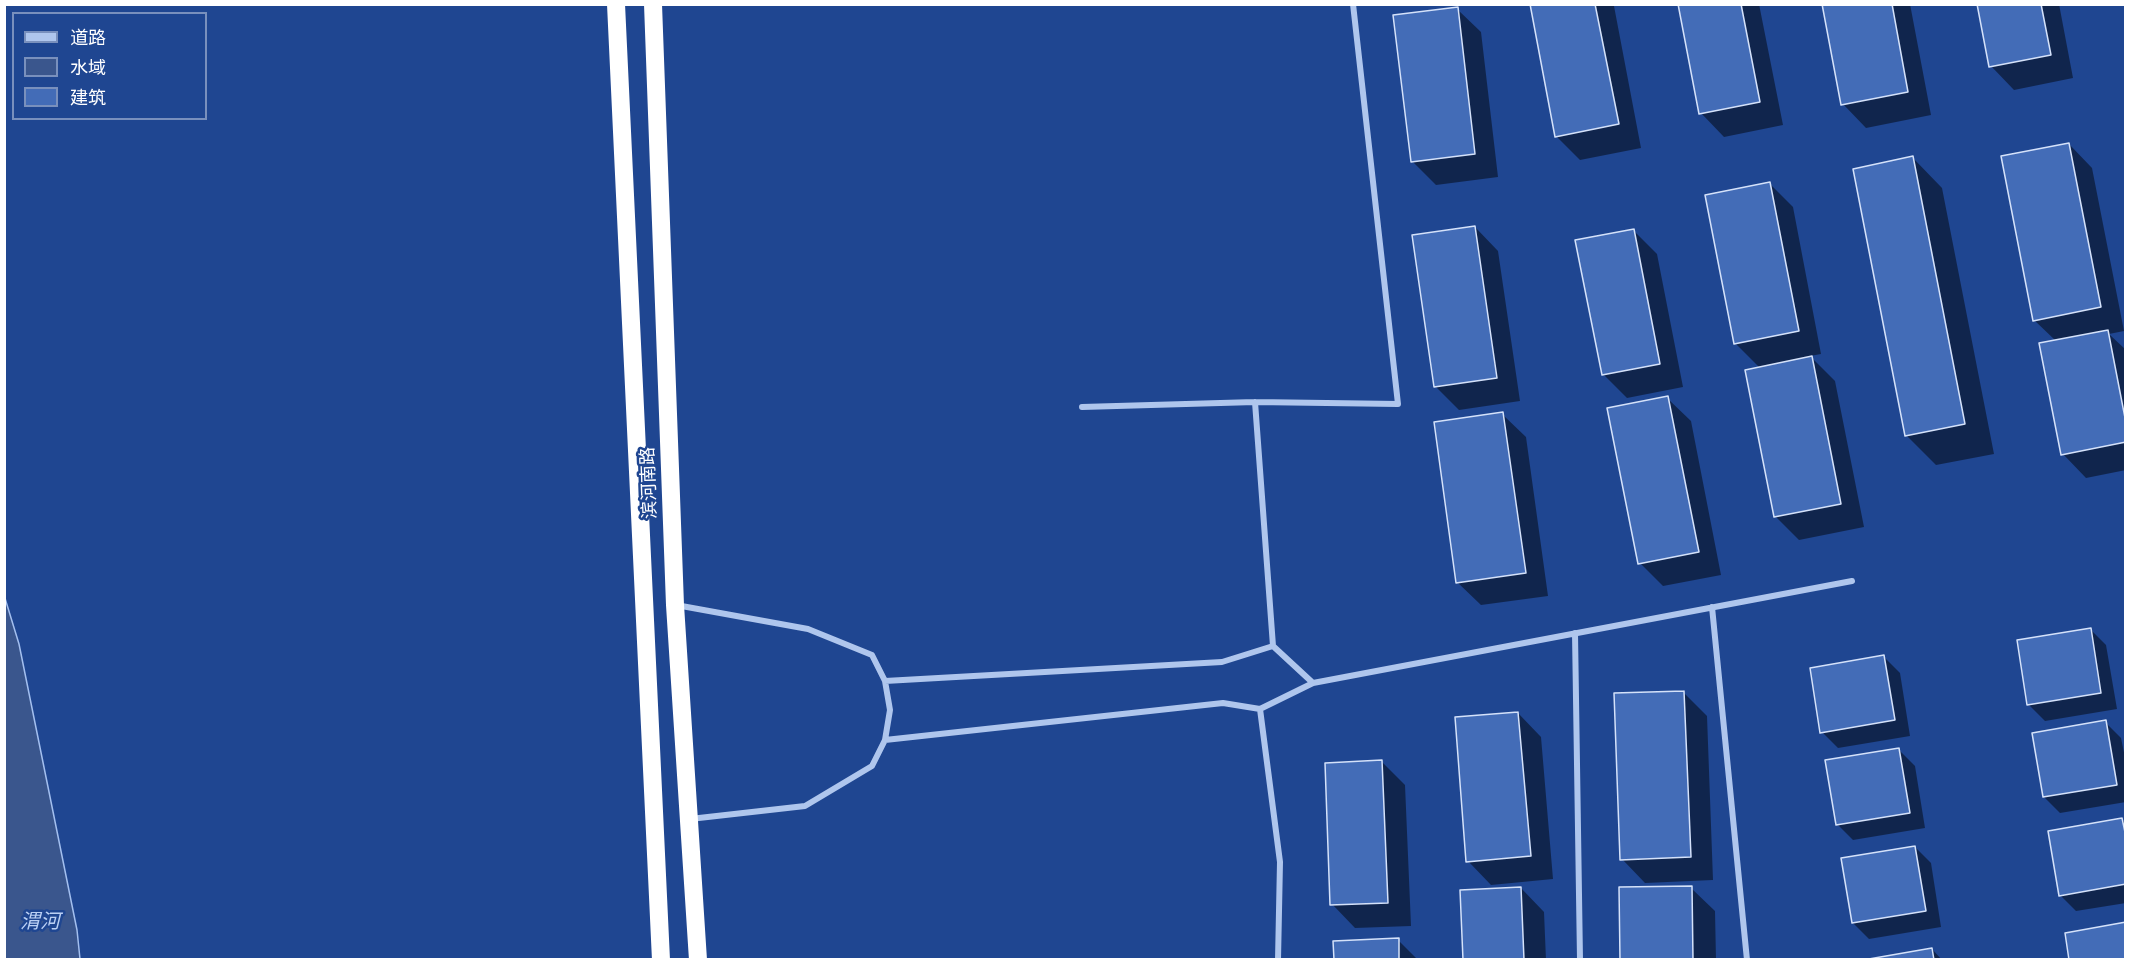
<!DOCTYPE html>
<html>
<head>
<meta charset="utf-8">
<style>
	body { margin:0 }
	#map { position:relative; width:2130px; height:964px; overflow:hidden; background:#1f4691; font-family:Poppins,"Noto Sans SC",sans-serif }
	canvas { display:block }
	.frame { position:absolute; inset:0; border:6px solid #fff; pointer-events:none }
	.legend { position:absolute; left:12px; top:12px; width:195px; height:108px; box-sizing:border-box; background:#1f4691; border:2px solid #7990bd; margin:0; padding:8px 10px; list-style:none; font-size:18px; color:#fff }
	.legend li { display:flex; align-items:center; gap:12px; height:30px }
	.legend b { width:30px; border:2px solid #7990bd }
</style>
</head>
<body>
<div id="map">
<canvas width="2130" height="964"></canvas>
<div class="frame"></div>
<ul class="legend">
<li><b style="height:8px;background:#afc6ed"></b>道路</li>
<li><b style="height:16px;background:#3a568d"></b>水域</li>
<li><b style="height:16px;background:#436cb7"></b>建筑</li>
</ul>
</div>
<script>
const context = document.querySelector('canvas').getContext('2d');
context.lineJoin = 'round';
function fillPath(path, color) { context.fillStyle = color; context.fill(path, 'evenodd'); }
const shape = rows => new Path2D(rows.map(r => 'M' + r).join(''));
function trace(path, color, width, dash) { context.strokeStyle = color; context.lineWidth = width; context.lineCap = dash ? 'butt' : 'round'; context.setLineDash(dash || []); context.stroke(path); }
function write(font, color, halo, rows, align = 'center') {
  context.font = font + ' Poppins,"Noto Sans SC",sans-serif'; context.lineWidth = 5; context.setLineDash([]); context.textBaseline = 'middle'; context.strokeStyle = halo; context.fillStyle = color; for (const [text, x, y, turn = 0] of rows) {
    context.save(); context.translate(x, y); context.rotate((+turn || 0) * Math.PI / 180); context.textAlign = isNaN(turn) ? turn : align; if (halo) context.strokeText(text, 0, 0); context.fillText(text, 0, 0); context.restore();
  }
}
const water = shape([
	[4,595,19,644,77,930,80,959,5,959,4,595]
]);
fillPath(water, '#3a568d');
trace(water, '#a3bfef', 1.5);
fillPath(shape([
	[1531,4,1614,6,1641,148,1580,160,1557,137],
	[1679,4,1759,4,1783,125,1724,137,1701,113],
	[1823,4,1910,4,1931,115,1866,128,1843,104],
	[1979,4,2059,4,2073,78,2014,90,1991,66],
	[1457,9,1481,32,1498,177,1436,185,1412,161],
	[2069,144,2092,168,2124,331,2109,334,2126,350,2126,470,2086,478,2063,454,2056,341,2034,320],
	[1913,158,1942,188,1994,454,1936,465,1906,435],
	[1770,184,1793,207,1821,354,1810,356,1835,381,1864,527,1799,540,1775,516,1760,368,1735,343],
	[1475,227,1498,251,1520,401,1459,410,1435,386],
	[1633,230,1657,254,1683,387,1627,398,1603,374],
	[1667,398,1691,421,1721,575,1663,586,1640,563],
	[1502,414,1526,437,1548,596,1481,605,1457,582],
	[2090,629,2106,645,2117,709,2045,721,2029,705],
	[1884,657,1900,673,1910,736,1838,748,1822,732],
	[1683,692,1707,716,1713,880,1645,883,1622,859],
	[1518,713,1541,737,1553,879,1491,885,1468,861],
	[2105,722,2121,738,2126,762,2126,802,2060,813,2044,797],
	[1899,750,1915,766,1925,828,1853,840,1837,824],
	[1382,762,1405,785,1411,926,1355,928,1332,904],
	[2122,820,2126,823,2126,903,2076,911,2060,895],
	[1915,847,1931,863,1941,927,1869,939,1853,923],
	[1521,888,1544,912,1546,960,1464,960],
	[1691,888,1715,911,1716,960,1622,960],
	[1398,940,1418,960,1335,960],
	[1932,949,1942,960,1872,960]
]), '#0007');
const building = shape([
	[1530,4,1595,4,1619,124,1555,137,1530,4],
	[1678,4,1741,4,1760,102,1699,114,1678,4],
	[1822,4,1892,4,1908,92,1841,105,1822,4],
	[1977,4,2041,4,2051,55,1989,67,1977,4],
	[1458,7,1475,154,1411,162,1393,15,1458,7],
	[2069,143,2101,307,2033,321,2001,156,2069,143],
	[1913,156,1965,424,1905,436,1853,169,1913,156],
	[1770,182,1799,331,1734,344,1705,195,1770,182],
	[1475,226,1497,378,1434,387,1412,235,1475,226],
	[1634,229,1660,364,1602,375,1575,240,1634,229],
	[2108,330,2126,423,2126,442,2061,455,2039,343,2108,330],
	[1812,356,1841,504,1774,517,1745,370,1812,356],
	[1668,396,1699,552,1638,564,1607,408,1668,396],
	[1503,412,1526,573,1456,583,1434,422,1503,412],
	[2091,628,2101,693,2027,705,2017,640,2091,628],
	[1884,655,1895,720,1820,733,1810,668,1884,655],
	[1684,691,1691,857,1620,860,1614,693,1684,691],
	[1518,712,1531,856,1466,862,1455,717,1518,712],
	[2106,720,2117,785,2043,797,2032,733,2106,720],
	[1899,748,1910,813,1836,825,1825,760,1899,748],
	[1382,760,1388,903,1330,905,1325,763,1382,760],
	[2122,818,2126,837,2126,884,2059,896,2048,831,2122,818],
	[1915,846,1926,911,1852,923,1841,858,1915,846],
	[1692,886,1693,960,1620,960,1619,887,1692,886],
	[1521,887,1524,960,1463,960,1460,890,1521,887],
	[2126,922,2126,960,2069,960,2065,933,2126,922],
	[1399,938,1399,960,1334,960,1333,941,1399,938],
	[1932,948,1934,960,1863,960,1932,948]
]);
fillPath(building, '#436cb7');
trace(building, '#d5e2fa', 1.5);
trace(shape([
	[1255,402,1273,646],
	[1082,407,1255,402,1398,404,1353,4],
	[676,605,808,629,872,655,885,681,890,710,885,740,872,766,805,806,690,819],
	[1712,607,1747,960],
	[1575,633,1580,960],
	[885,681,1222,662,1273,646,1313,683],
	[1260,709,1280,862,1278,960],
	[885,740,1223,703,1260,709,1313,683,1852,581]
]), '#afc6ed', 6);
trace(shape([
	[616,4,661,960],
	[653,4,675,605,698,960]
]), '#fff', 18);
write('18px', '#fff', '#1f4691', [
	["滨河南路",650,483,-92]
]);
write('italic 20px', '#bbd0f4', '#1f4691', [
	["渭河",40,923]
]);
</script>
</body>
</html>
